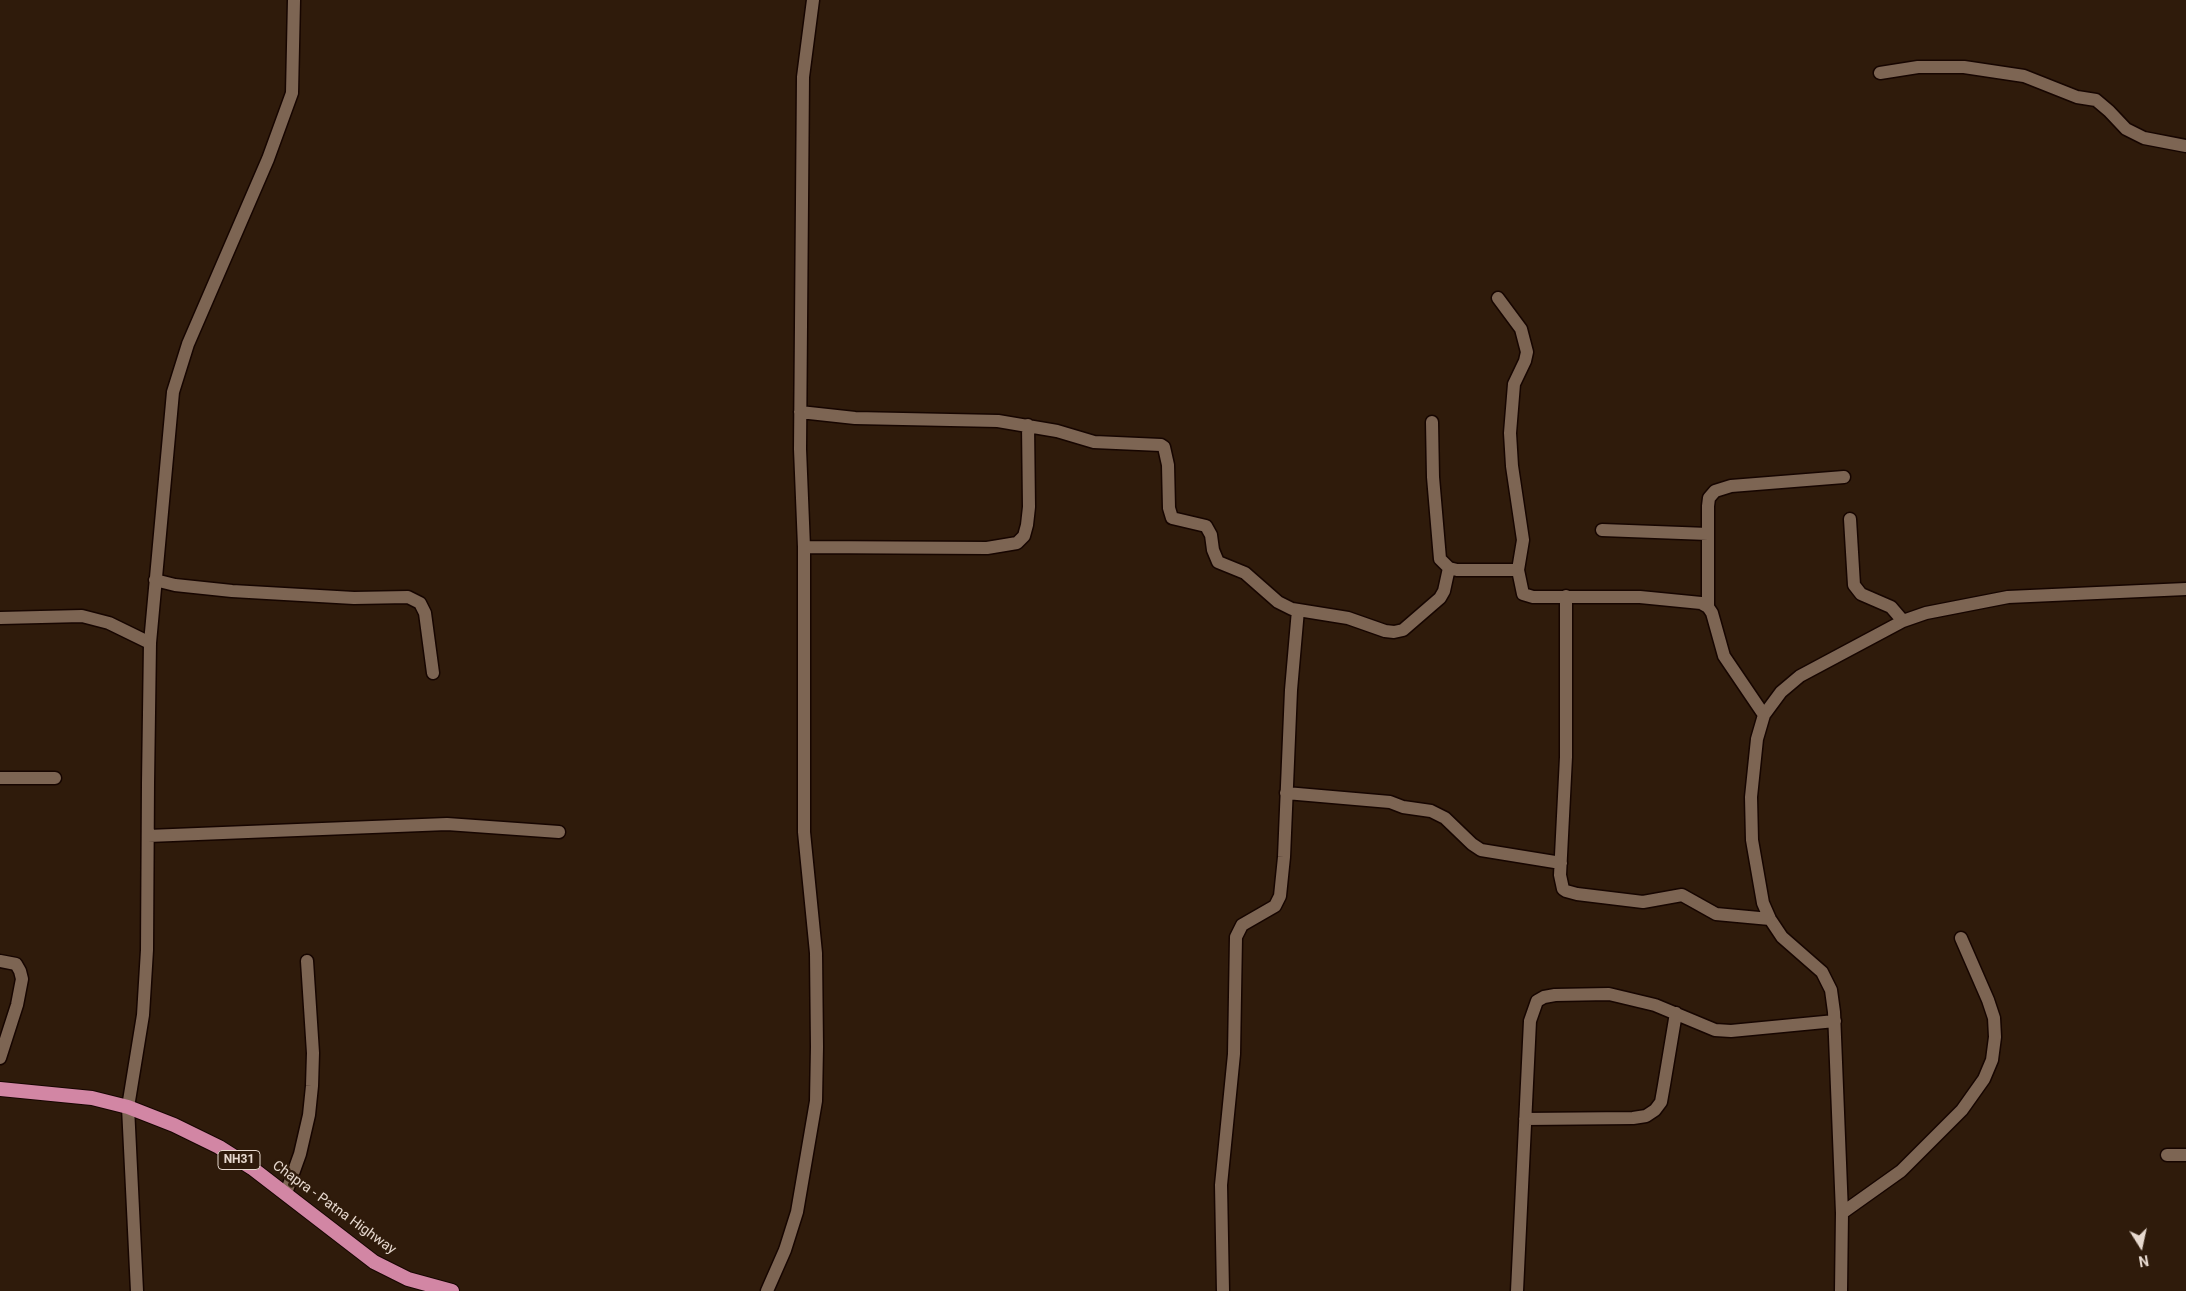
<!DOCTYPE html>
<html>
<head>
<meta charset="utf-8">
<style>
	body { margin:0 }
	#map { position:relative; width:2186px; height:1291px; overflow:hidden; background:#2f1b0b; font-family:Roboto,sans-serif }
	canvas { display:block }
	.north { position:absolute; left:2116px; top:1221px; width:50px; height:50px; -webkit-text-stroke:4px #2f1b0b; paint-order:stroke; rotate:170deg; font-size:14px; font-weight:700; line-height:20px; text-align:center; color:#e7d9cf }
	.north::after { content:''; display:block; margin:auto; width:18px; height:22px; background:#e7d9cf; clip-path:polygon(50% 0,100% 100%,50% 72%,0 100%) }
</style>
</head>
<body>
<div id="map">
<canvas width="2186" height="1291"></canvas>
<div class="north">N</div>
</div>
<script>
const context = document.querySelector('canvas').getContext('2d');
context.lineJoin = 'round';
const shape = rows => new Path2D(rows.map(r => 'M' + r).join(''));
function trace(path, color, width, dash) { context.strokeStyle = color; context.lineWidth = width; context.lineCap = dash ? 'butt' : 'round'; context.setLineDash(dash || []); context.stroke(path); }
function write(font, color, halo, rows, align = 'center') {
  context.font = font + ' Roboto,sans-serif'; context.lineWidth = 5; context.setLineDash([]); context.textBaseline = 'middle'; context.strokeStyle = halo; context.fillStyle = color; for (const [text, x, y, turn = 0] of rows) {
    context.save(); context.translate(x, y); context.rotate((+turn || 0) * Math.PI / 180); context.textAlign = isNaN(turn) ? turn : align; if (halo) context.strokeText(text, 0, 0); context.fillText(text, 0, 0); context.restore();
  }
}
const minor = shape([
	[1880,73,1918,67,1964,67,2024,76,2077,97,2096,100,2109,111,2126,129,2144,138,2186,146],
	[1498,298,1521,329,1527,352,1525,361,1514,384,1510,433,1512,466,1523,540,1518,570,1523,594,1533,597,1640,597,1701,603,1708,607,1712,613,1724,656,1764,715],
	[800,412,855,418,998,421,1057,431,1094,442,1161,445,1164,447,1168,465,1169,508,1172,518,1206,526,1211,535,1213,550,1218,562,1245,573,1278,602,1292,609,1348,618,1385,631,1394,632,1403,630,1440,598,1444,591,1449,568],
	[1432,422,1433,477,1440,559,1449,568,1457,570,1518,570],
	[1850,519,1854,585,1861,594,1891,607,1903,621],
	[1602,530,1708,534],
	[804,547,987,548,1017,543,1024,536,1027,525,1029,507,1028,425],
	[155,580,175,585,232,591,354,598,408,597,420,603,425,613,433,673],
	[1566,596,1566,757,1560,875,1563,889,1566,891,1577,894,1643,902,1682,895,1716,914,1770,919],
	[1708,607,1708,506,1709,498,1715,491,1731,486,1844,477],
	[0,618,82,616,109,623,150,643],
	[0,778,55,778],
	[1286,793,1390,802,1403,807,1431,811,1445,818,1472,844,1481,850,1561,863],
	[148,836,447,824,559,832],
	[0,961,16,964,20,971,22,979,17,1005,0,1058],
	[1525,1119,1633,1118,1646,1116,1655,1110,1661,1102,1664,1085,1676,1013],
	[2167,1155,2186,1155],
	[286,1193,300,1154,309,1115,312,1086,313,1053,307,961],
	[1842,1213,1901,1171,1962,1110,1984,1079,1992,1060,1995,1037,1994,1018,1988,1000,1961,938],
	[137,1291,128,1107,143,1015,147,950,148,783,150,643,173,392,188,344,268,159,292,93,294,0],
	[767,1291,785,1250,797,1212,816,1101,817,1047,816,953,804,832,804,547,800,449,803,77,813,0],
	[1223,1291,1221,1185,1234,1054,1236,937,1242,925,1275,906,1280,896,1284,857,1291,690,1298,610],
	[1517,1291,1530,1021,1537,1001,1544,997,1555,995,1609,994,1655,1005,1715,1030,1731,1031,1835,1021],
	[1841,1291,1842,1213,1834,1012,1831,990,1822,972,1782,937,1770,919,1763,903,1752,840,1751,797,1757,739,1764,715,1781,692,1800,676,1903,621,1926,613,2008,597,2186,589]
]);
const trunk = shape([
	[0,1089,92,1098,128,1107,174,1125,219,1147,252,1168,374,1262,408,1279,452,1291]
]);
trace(minor, '#160500', 15);
trace(trunk, '#160500', 16);
trace(minor, '#7d6553', 12);
trace(trunk, '#d286a4', 14);
for (const [x, y, w] of [
	[239,1160,42]
]) { const box = new Path2D(); box.roundRect(x - w / 2, y - 9.5, w, 19, 4); context.fillStyle = '#2f1b0b'; context.fill(box); trace(box, '#e7d9cf', 1); }
write('bold 12px', '#e7d9cf', null, [
	["NH31",239,1160]
]);
write('14px', '#e7d9cf', '#2f1b0b', [
	["Chapra - Patna Highway",334,1208,36]
]);
</script>
</body>
</html>
